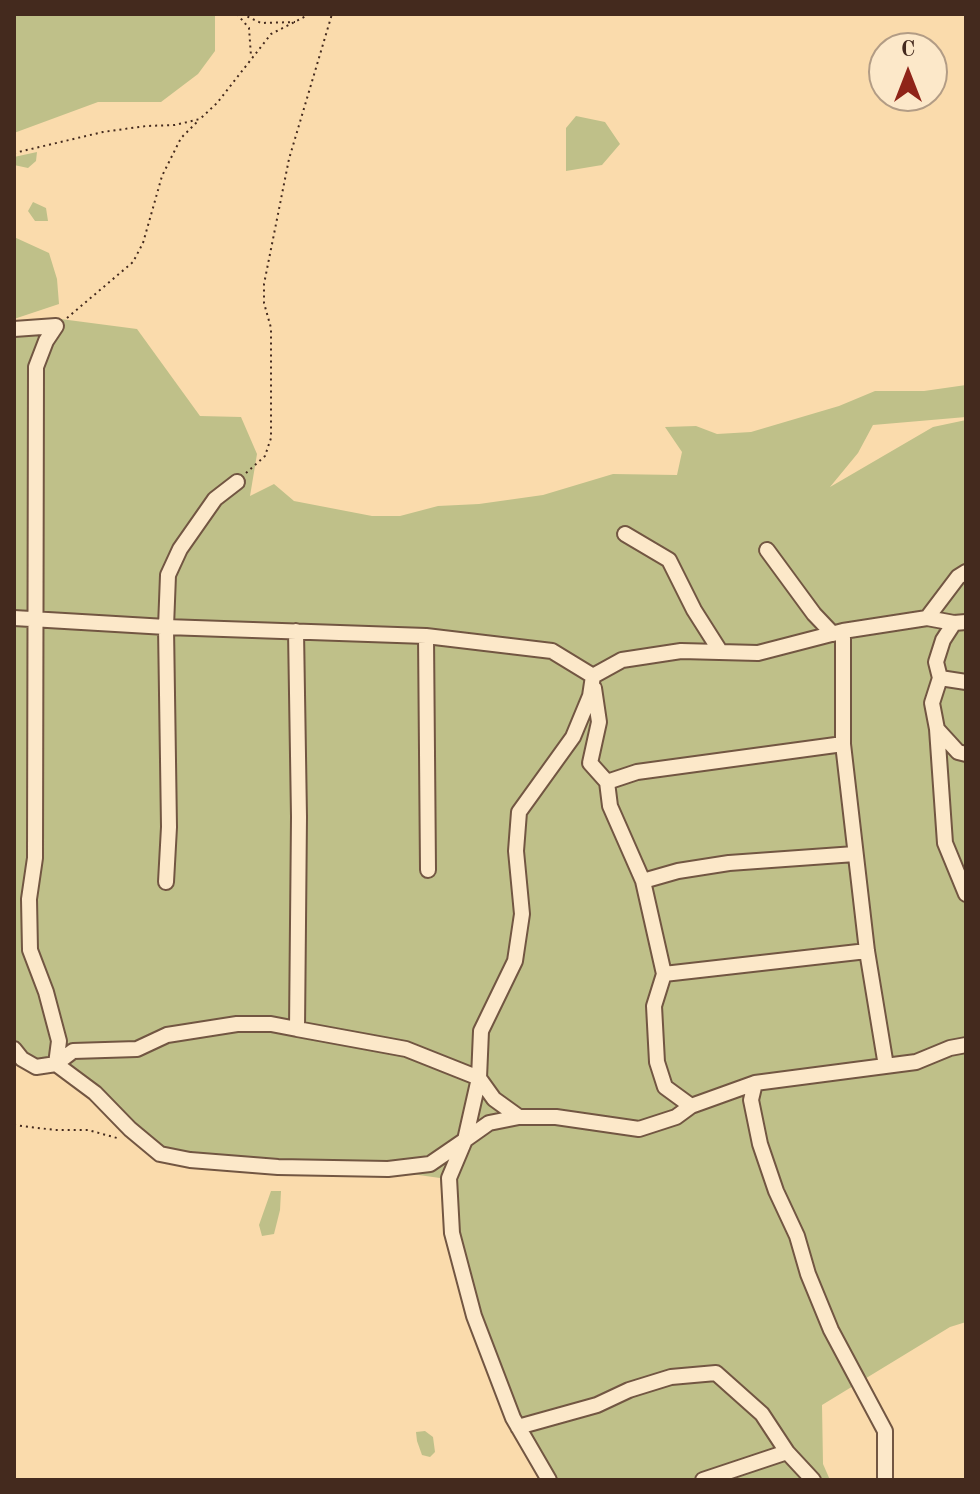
<!DOCTYPE html>
<html>
<head>
<meta charset="utf-8">
<style>
	body { margin:0 }
	#map { position:relative; width:980px; height:1494px; overflow:hidden; background:#fadbac; font-family:"Old Standard TT",serif }
	canvas { display:block }
	.frame { position:absolute; inset:0; border:16px solid #442a1e; pointer-events:none }
	.north { position:absolute; left:868px; top:32px; width:80px; height:80px; box-sizing:border-box; background:#fce8c9; border:2px solid #b29c85; border-radius:50%; rotate:0deg; font-size:22px; font-weight:700; line-height:32px; text-align:center; color:#442a1e }
	.north::after { content:''; display:block; margin:auto; width:28px; height:36px; background:#8f2418; clip-path:polygon(50% 0,100% 100%,50% 72%,0 100%) }
</style>
</head>
<body>
<div id="map">
<canvas width="980" height="1494"></canvas>
<div class="frame"></div>
<div class="north">С</div>
</div>
<script>
const context = document.querySelector('canvas').getContext('2d');
context.lineJoin = 'round';
function fillPath(path, color) { context.fillStyle = color; context.fill(path, 'evenodd'); }
const shape = rows => new Path2D(rows.map(r => 'M' + r).join(''));
function trace(path, color, width, dash) { context.strokeStyle = color; context.lineWidth = width; context.lineCap = dash ? 'butt' : 'round'; context.setLineDash(dash || []); context.stroke(path); }
fillPath(shape([
	[14,14,215,14,215,51,198,74,161,102,98,102,14,133],
	[576,116,605,122,620,144,602,165,566,171,566,128],
	[37,152,36,161,28,168,14,165,14,157],
	[33,202,46,208,48,221,35,221,28,211],
	[14,237,49,253,57,279,59,304,14,319],
	[53,318,137,329,200,416,241,417,257,454,250,496,274,484,294,501,372,516,400,516,438,506,479,504,543,495,613,474,677,475,682,452,665,427,696,426,717,434,751,432,839,406,875,391,924,391,966,385,966,417,873,425,858,453,830,487,933,427,966,420,966,1322,950,1327,822,1405,823,1464,830,1480,545,1480,468,1318,443,1215,440,1178,390,1171,157,1160,63,1071,14,1058,14,325],
	[271,1191,281,1191,280,1210,274,1234,262,1236,259,1225],
	[425,1431,433,1437,435,1452,430,1457,422,1455,417,1441,416,1432]
]), '#bfc089');
const minor = shape([
	[14,329,56,326,46,341,36,367,35,858,29,899,30,950,46,992,59,1041,56,1064,36,1067,22,1059,14,1049],
	[625,534,669,560,694,610,720,651],
	[767,550,814,614,833,634],
	[14,618,166,627,426,636,552,651,593,676,622,660,681,651,758,653,843,631,927,618,954,623,966,622],
	[927,618,958,577,966,572],
	[954,623,943,640,936,662,940,678,932,703,937,729,958,752,966,754],
	[296,631,299,817,297,1029,406,1049,479,1078,481,1031,515,961,522,914,516,851,519,812,573,737,590,696,593,676],
	[843,631,843,744,867,951,886,1066],
	[426,636,428,870],
	[940,678,966,682],
	[594,688,599,722,590,763,607,782],
	[937,729,945,843,966,894],
	[643,881,610,806,607,782,637,772,843,744],
	[166,882,169,827,166,627,168,575,180,549,215,499,237,482],
	[664,974,643,881,678,871,729,863,855,854],
	[297,1029,271,1024,237,1024,167,1035,137,1049,73,1051,56,1064,95,1093,130,1129,160,1154,190,1160,278,1167,388,1169,430,1164,465,1140,479,1078,494,1099,519,1117],
	[755,1083,751,1100,760,1144,776,1191,797,1236,808,1274,831,1330,885,1431,885,1480],
	[691,1106,665,1087,657,1062,654,1006,664,974,867,951],
	[518,1427,597,1405,629,1390,671,1377,716,1373,762,1414,787,1452,813,1480],
	[549,1480,513,1418,474,1316,452,1233,449,1178,465,1140,489,1123,519,1117,556,1117,639,1129,676,1117,691,1106,755,1083,916,1062,950,1048,966,1045],
	[703,1480,787,1452]
]);
trace(minor, '#725642', 18);
trace(shape([
	[237,14,249,28,251,56],
	[242,14,261,23,295,22],
	[14,153,103,132,146,126,175,125,200,119,217,103,271,34,310,14],
	[67,318,133,262,143,243,162,176,181,138,199,120],
	[246,473,265,456,271,438,271,328,264,303,264,284,289,159,332,14],
	[14,1125,55,1130,88,1130,117,1138]
]), '#442a1e', 2, [2, 4]);
trace(minor, '#fce8c9', 14);
</script>
</body>
</html>
